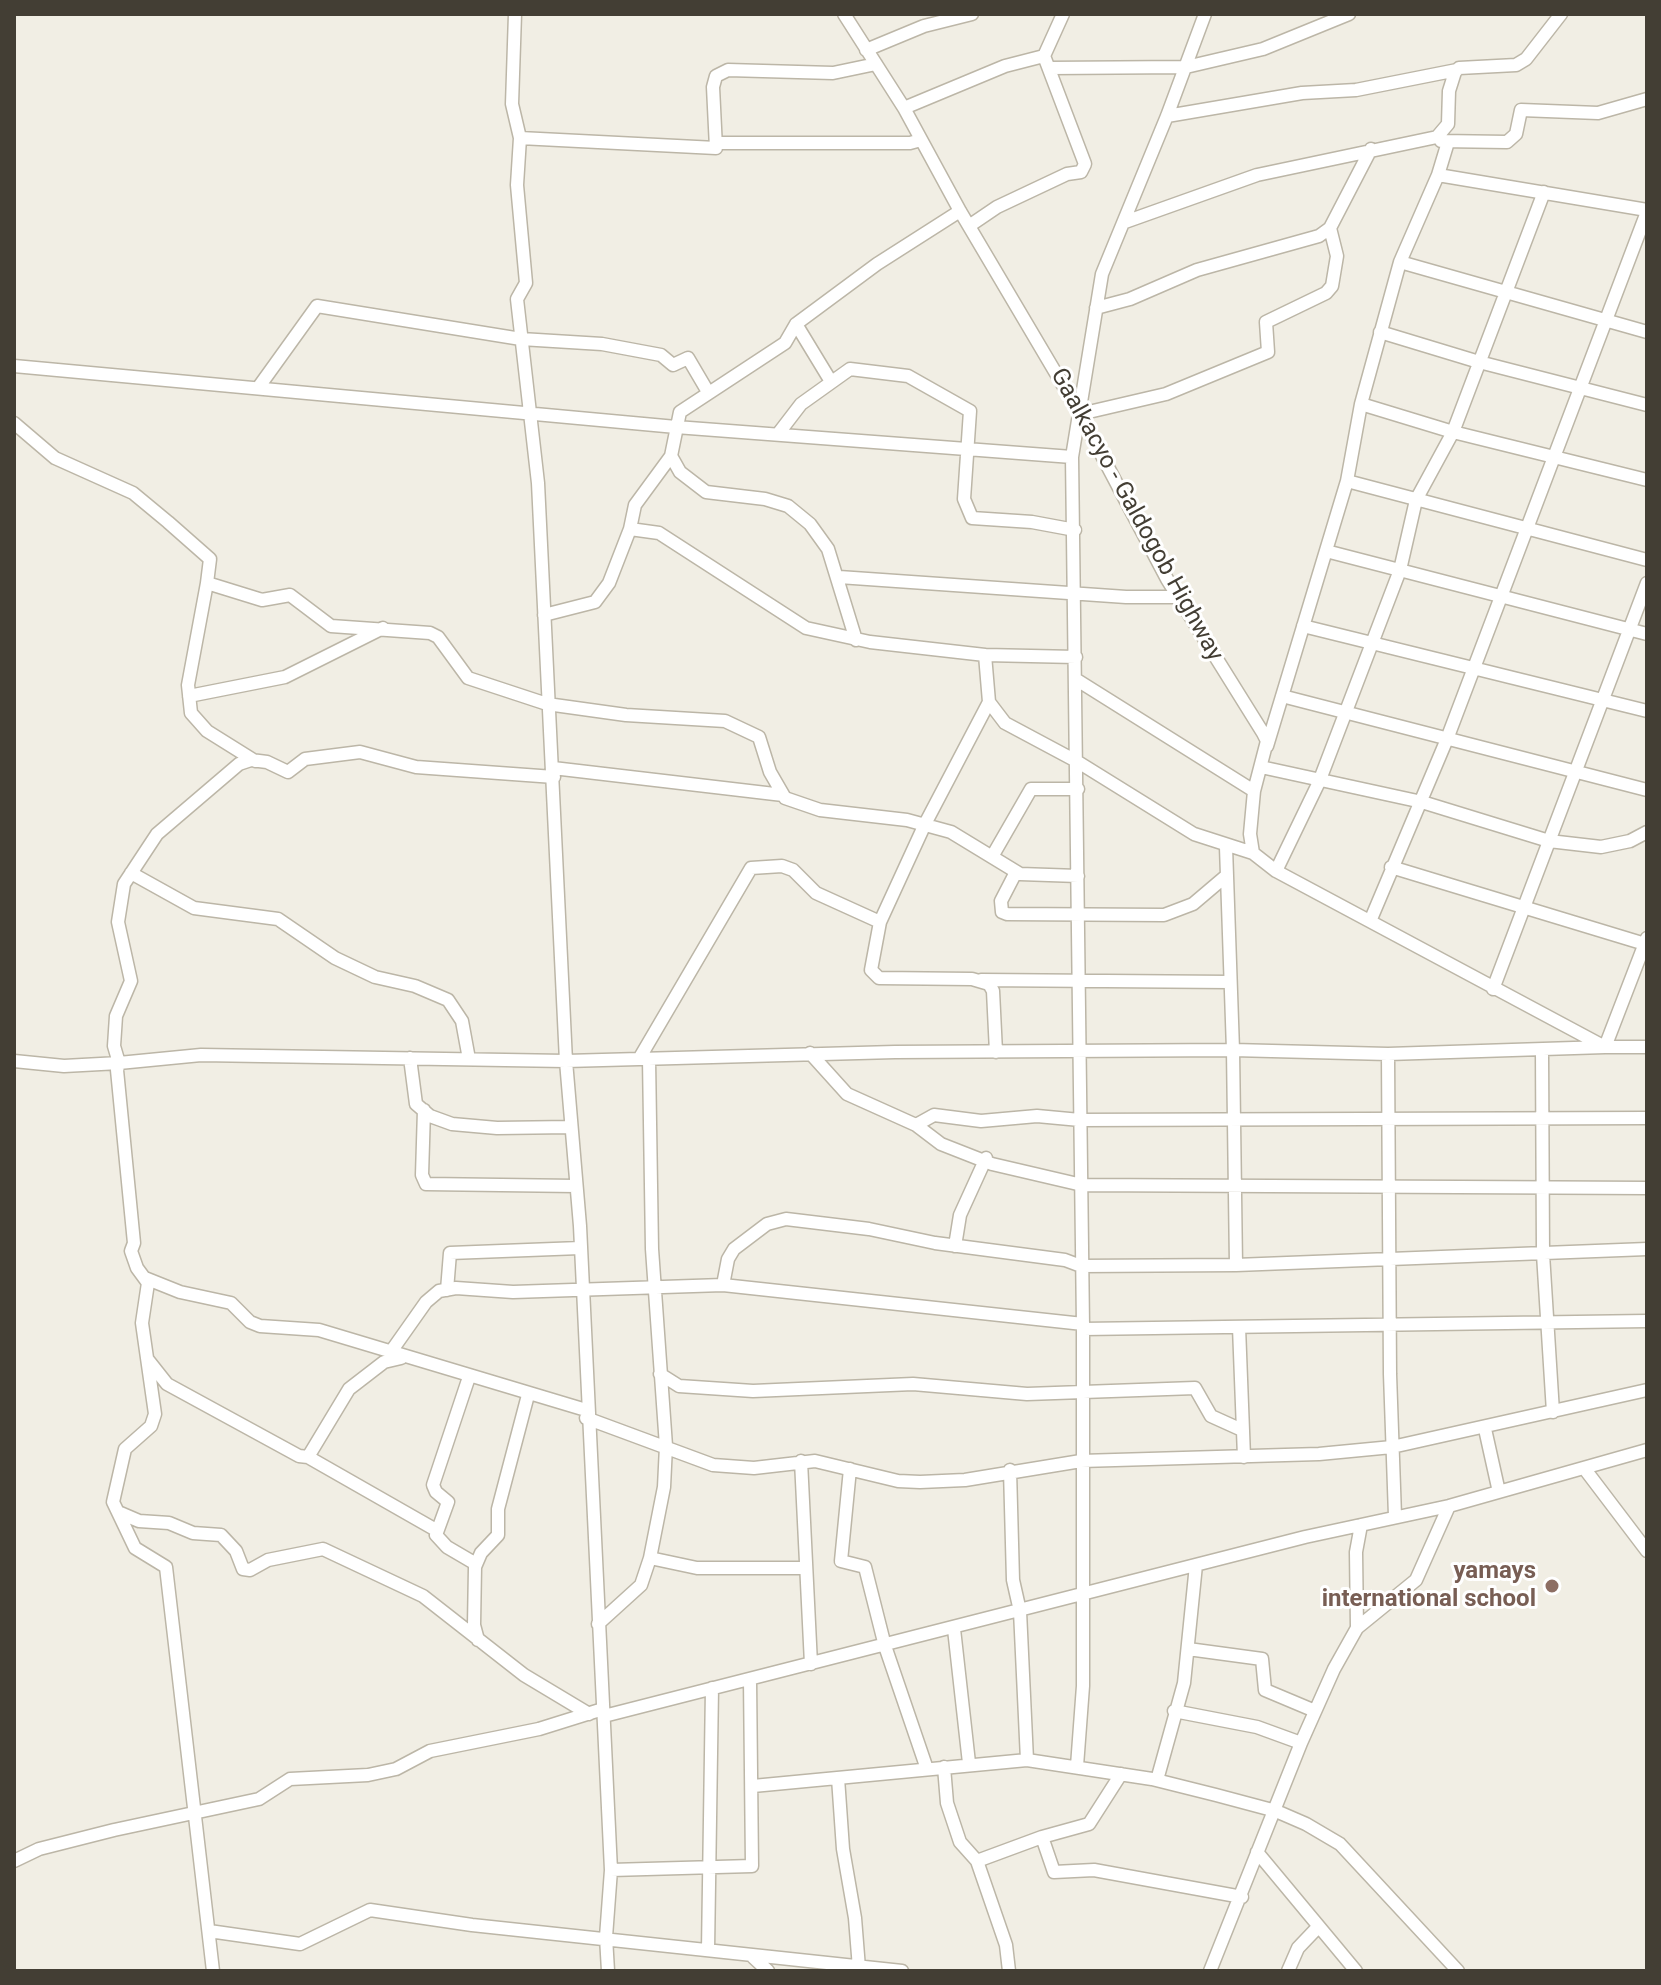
<!DOCTYPE html>
<html>
<head>
<meta charset="utf-8">
<style>
	body { margin:0 }
	#map { position:relative; width:1661px; height:1985px; overflow:hidden; background:#f1eee4; font-family:Roboto,sans-serif }
	canvas { display:block }
	.frame { position:absolute; inset:0; border:16px solid #433e34; pointer-events:none }
</style>
</head>
<body>
<div id="map">
<canvas width="1661" height="1985"></canvas>
<div class="frame"></div>
</div>
<script>
const context = document.querySelector('canvas').getContext('2d');
context.lineJoin = 'round';
const shape = rows => new Path2D(rows.map(r => 'M' + r).join(''));
function trace(path, color, width, dash) { context.strokeStyle = color; context.lineWidth = width; context.lineCap = dash ? 'butt' : 'round'; context.setLineDash(dash || []); context.stroke(path); }
function write(font, color, halo, rows, align = 'center') {
  context.font = font + ' Roboto,sans-serif'; context.lineWidth = 6; context.setLineDash([]); context.textBaseline = 'middle'; context.strokeStyle = halo; context.fillStyle = color; for (const [text, x, y, turn = 0] of rows) {
    context.save(); context.translate(x, y); context.rotate((+turn || 0) * Math.PI / 180); context.textAlign = isNaN(turn) ? turn : align; if (halo) context.strokeText(text, 0, 0); context.fillText(text, 0, 0); context.restore();
  }
}
const minor = shape([
	[515,14,512,104,520,138,517,185,526,283,517,299,538,483,566,1061,580,1226,611,1870,606,1937,608,1971],
	[844,14,904,108,960,211,1080,414,1167,579,1263,733,1267,741,1254,791,1250,834,1253,853,1276,871,1605,1047,1647,1047],
	[866,50,924,26,972,14],
	[1049,68,1186,67,1263,49,1349,14],
	[904,108,1005,66,1044,56,1063,14],
	[1167,116,1302,93,1356,90,1457,70],
	[520,138,716,148,713,87,716,76,728,70,833,73,876,64],
	[1441,141,1507,142,1516,134,1521,110,1598,113,1647,99],
	[716,143,910,143,921,140],
	[1438,175,1647,210],
	[1125,222,1257,175,1437,137,1448,124,1449,91,1455,72,1459,68,1516,65,1526,59,1561,14],
	[969,226,997,207,1067,174,1081,172,1085,164,1044,56],
	[1400,262,1647,332],
	[1096,308,1130,299,1197,270,1319,236,1330,228,1371,149],
	[796,324,830,380],
	[1380,332,1479,362,1647,405],
	[14,366,676,427,1072,457],
	[258,388,317,306,521,339,602,344,661,355,673,365,688,358,708,392],
	[1361,404,1453,432,1647,480],
	[1080,414,1166,394,1268,352,1266,322,1326,293,1332,286,1337,256,1330,228],
	[14,423,55,458,133,493,168,522,210,559,207,583,262,600,290,595,331,626,430,633,438,637,468,678,547,704,626,715,725,721,759,737,770,772,785,798,820,810,907,820,951,832,1020,874,1078,876],
	[778,434,801,404,850,369,908,376,970,411,964,499,972,518,1032,522,1075,530],
	[671,456,680,472,706,492,765,499,788,506,810,524,828,549,856,640],
	[1347,481,1647,560],
	[630,529,659,533,806,628,870,642,985,655,989,702,1005,723,1078,762,1194,834,1253,853],
	[1326,551,1647,634],
	[839,577,1126,597,1178,597],
	[207,583,188,685,191,713,207,731,255,761],
	[544,615,595,602,609,583,630,529,635,505,671,456,680,412,785,343,796,324,877,264,960,211],
	[1303,626,1647,711],
	[985,655,1076,657],
	[1077,680,1254,791,1256,783],
	[189,696,285,677,383,628],
	[1282,696,1647,790],
	[989,702,925,824,880,922,871,970,879,978,972,979,989,984,993,991,996,1052],
	[1267,746,1347,481,1361,404,1400,262,1438,175,1448,142],
	[1261,767,1422,802,1549,841,1601,847,1630,841,1647,832],
	[553,768,783,795],
	[1226,847,1233,1050,1236,1265],
	[993,855,1031,789,1078,789],
	[1391,867,1645,944],
	[1276,871,1319,782,1400,570,1416,500,1453,432,1544,192],
	[1016,872,1001,901,1002,912,1007,914,1164,915,1193,904,1226,876],
	[131,873,194,908,278,919,335,958,375,977,415,986,448,1000,462,1021,469,1059],
	[1371,919,1447,739,1647,212],
	[981,980,1230,982],
	[1493,989,1647,583],
	[1542,1051,1543,1254,1553,1412],
	[810,1053,847,1094,916,1125,941,1144,992,1164,1082,1185,1647,1188],
	[1388,1054,1390,1374,1395,1516],
	[410,1058,416,1104,430,1116,452,1124,497,1128,570,1127],
	[639,1059,751,868,782,866,793,870,816,893,880,922],
	[649,1059,652,1249,666,1446,664,1487,650,1558,697,1568,806,1568],
	[14,1061,64,1066,119,1063,114,1046,116,1016,131,981,118,922,124,884,157,834,239,764,251,760,267,762,288,772,305,759,360,752,416,767,554,777],
	[424,1110,422,1175,426,1184,576,1186],
	[916,1125,934,1115,981,1121,1037,1116,1080,1120,1647,1118],
	[955,1246,960,1215,986,1158],
	[145,1278,180,1292,231,1303,250,1322,260,1326,319,1330,586,1410],
	[723,1285,728,1259,734,1249,767,1224,786,1219,869,1229,935,1243,1065,1260,1081,1266,1236,1265,1647,1249],
	[447,1290,450,1253,580,1248],
	[1239,1327,1244,1457],
	[1083,1329,1647,1321],
	[390,1353,426,1302,439,1291,456,1288,513,1292,723,1285,1083,1324],
	[148,1360,167,1384,299,1456,308,1457,349,1389,384,1362,401,1358],
	[660,1374,679,1386,753,1391,913,1384,1027,1394,1195,1388,1211,1416,1242,1430],
	[469,1377,433,1485,436,1492,448,1502,436,1535,447,1547,476,1564],
	[586,1418,713,1465,754,1468,815,1461,898,1481,920,1482,965,1480,1081,1461,1319,1454,1392,1447,1647,1390],
	[1485,1429,1499,1492],
	[308,1457,436,1530],
	[801,1461,811,1664],
	[1584,1468,1647,1551],
	[850,1469,841,1561,865,1567,885,1646,927,1769],
	[1010,1470,1013,1580,1020,1611,1027,1760],
	[118,1512,139,1521,169,1523,193,1533,221,1535,236,1551,243,1569,250,1570,268,1560,323,1549,423,1596,524,1675,589,1714],
	[598,1624,641,1585,650,1558],
	[1357,1628,1356,1552,1361,1525],
	[954,1629,969,1763],
	[478,1640,474,1625,475,1567,481,1553,498,1535,498,1509,528,1395],
	[1188,1649,1262,1659,1265,1690,1315,1711],
	[1174,1711,1257,1727,1301,1743],
	[604,1716,1305,1537,1449,1506,1647,1450],
	[1077,1766,1083,1686,1083,1324,1072,457,1102,274,1167,116,1205,14],
	[944,1767,947,1803,960,1842,977,1861,1006,1945,1009,1971],
	[1121,1774,1089,1824,1042,1837,1054,1872,1094,1870,1242,1897],
	[838,1778,843,1849,855,1918,859,1968],
	[1157,1780,1184,1683,1196,1565],
	[753,1786,1027,1760,1152,1779,1216,1795,1276,1811,1306,1824,1340,1844,1458,1971],
	[1257,1852,1356,1971],
	[14,1861,39,1849,114,1830,259,1799,290,1779,368,1775,396,1769,430,1751,539,1729,603,1709],
	[977,1861,1042,1837],
	[611,1870,752,1866,750,1679],
	[209,1931,300,1944,370,1910,472,1925,902,1971],
	[708,1950,712,1688],
	[753,1957,768,1971],
	[213,1971,166,1567,135,1548,113,1502,125,1449,151,1426,155,1414,142,1323,148,1283,137,1268,131,1251,134,1243,117,1070,119,1063,201,1055,566,1061,895,1052,1233,1050,1388,1054,1605,1047,1647,938],
	[1210,1971,1301,1743,1334,1669,1357,1628,1416,1580,1449,1506],
	[1288,1971,1298,1948,1318,1927]
]);
trace(minor, '#bcb6a7', 15);
trace(minor, '#fff', 12);
for (const [x, y, r, color] of [
	[1552,1586,8,"#8d6e63"]
]) { const dot = new Path2D(); dot.arc(x, y, r, 0, 2 * Math.PI); context.fillStyle = color; context.fill(dot); trace(dot, '#fff', 3); }
write('24px', '#433e34', '#fff', [
	["Gaalkacyo - Galdogob Highway",1136,515,61]
]);
write('bold 24px', '#785e54', '#fff', [
	["yamays",1536,1572],
	["international school",1536,1600]
], 'right');
</script>
</body>
</html>
